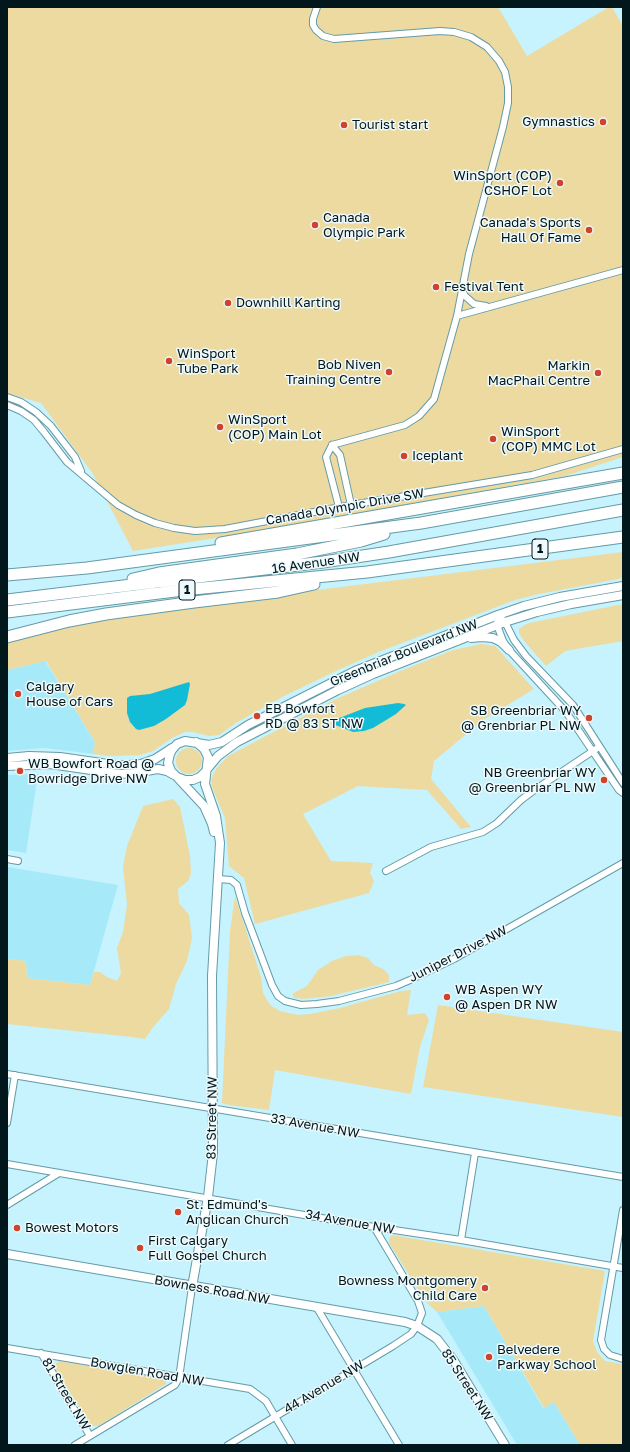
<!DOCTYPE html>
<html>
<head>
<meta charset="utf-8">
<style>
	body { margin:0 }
	#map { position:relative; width:630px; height:1452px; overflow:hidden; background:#c6f3fd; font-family:"Golos Text",sans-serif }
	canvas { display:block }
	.frame { position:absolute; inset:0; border:8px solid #02171c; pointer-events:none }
</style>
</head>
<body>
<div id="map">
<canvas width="630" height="1452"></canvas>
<div class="frame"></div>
</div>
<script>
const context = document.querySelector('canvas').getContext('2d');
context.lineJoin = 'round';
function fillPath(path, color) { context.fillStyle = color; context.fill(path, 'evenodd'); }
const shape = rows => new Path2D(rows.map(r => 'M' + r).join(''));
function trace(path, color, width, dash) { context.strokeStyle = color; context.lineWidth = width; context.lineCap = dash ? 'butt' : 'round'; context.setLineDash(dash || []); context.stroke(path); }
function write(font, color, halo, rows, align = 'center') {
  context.font = font + ' "Golos Text",sans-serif'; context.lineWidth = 3; context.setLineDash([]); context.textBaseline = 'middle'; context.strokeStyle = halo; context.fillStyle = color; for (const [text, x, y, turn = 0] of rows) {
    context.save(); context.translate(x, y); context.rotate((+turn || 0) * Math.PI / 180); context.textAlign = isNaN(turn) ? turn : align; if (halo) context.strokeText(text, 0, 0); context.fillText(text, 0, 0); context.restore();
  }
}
fillPath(shape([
	[45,661,95,742,93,754,45,748,7,751,7,670],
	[38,774,26,853,7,850,7,775],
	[7,867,118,885,90,985,27,978,26,961,7,959],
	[484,1306,543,1408,554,1402,580,1445,517,1445,437,1312]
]), '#a6eaf9');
fillPath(shape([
	[7,7,498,7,527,56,609,7,612,7,623,26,623,457,565,476,254,532,133,551,93,474,41,403,7,393],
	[623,552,623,578,539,594,515,600,381,651,338,670,282,697,236,723,219,735,209,736,193,732,185,732,172,738,153,751,140,755,109,756,93,754,95,742,46,661,7,670,7,642,101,619,172,608],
	[623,604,623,641,565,651,546,666,524,641,519,633,519,629,523,626,529,623],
	[481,644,495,646,534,689,483,720,434,761,431,779,471,827,461,829,427,790,358,786,303,814,331,861,373,863,370,873,374,881,369,893,255,924,244,878,229,866,225,818,212,787,211,779,216,769,228,756,334,700,398,672,453,650],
	'176 761a13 13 0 1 1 26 0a13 13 0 1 1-26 0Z',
	[173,799,180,807,190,856,191,874,188,881,178,889,179,903,189,915,192,938,187,961,176,984,169,1009,154,1026,145,1039,132,1037,7,1024,7,959,26,961,27,978,90,985,94,972,100,972,107,977,117,981,121,973,117,948,123,932,127,905,123,867,127,846,143,806],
	[235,896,261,977,263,993,270,1005,280,1011,298,1015,310,1014,340,1008,401,991,411,990,407,1015,425,1013,429,1020,420,1047,411,1094,275,1070,269,1110,229,1105,222,1103,230,931],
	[359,955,368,958,374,965,383,969,389,975,389,982,331,996,304,999,295,998,292,994,307,986,318,970,332,961,346,956],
	[438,1005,623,1032,623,1117,423,1087],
	[392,1235,605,1271,593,1341,597,1352,605,1361,623,1364,623,1445,580,1445,554,1402,544,1408,484,1306,437,1312,426,1302,389,1243,389,1239],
	[59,1361,166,1379,166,1384,98,1426,94,1426,90,1425,55,1368,56,1363]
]), '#eddaa0');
fillPath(shape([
	[189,682,190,684,187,700,185,705,166,719,154,726,139,730,136,729,130,722,127,713,127,698,130,696,150,694],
	[398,703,404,704,406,705,396,714,373,728,364,731,353,732,333,724,334,720,365,708]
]), '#13bcd6');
const street = shape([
	[317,7,313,19,313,25,316,30,323,36,334,39,440,31,454,32,471,37,487,47,499,61,505,72,508,87,508,103,503,127,469,254,457,316,434,399,419,416,405,425,332,445],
	[461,289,465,296,474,304,486,306],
	[457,316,623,270],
	[7,397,21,402,36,412,51,426,75,457,81,471],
	[7,405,21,411,34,420,44,432,67,462,118,505,136,515,155,523,174,528,195,531,225,529,351,505,532,475,623,449],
	[332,445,326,457,339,507],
	[332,445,340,455,351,505],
	[498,615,497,625,503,641,509,650,566,712,619,790,623,793],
	[502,619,505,622,514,640,526,656,573,705,623,783],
	[7,859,18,861],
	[386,871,431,847,483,832,497,823,521,800,533,791,599,747],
	[218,879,231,880,237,885,245,913,272,985,278,996,285,1001,301,1005,317,1004,339,1001,396,986,410,980,454,959,623,863],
	[7,1074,623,1177],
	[7,1123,15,1075],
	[7,1164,374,1227,461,1240,623,1268],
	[7,1205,59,1173],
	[623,1210,601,1340,604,1349,610,1355,623,1359],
	[461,1240,475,1153],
	[317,1308,399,1445],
	[7,1348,250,1389,266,1401,292,1445],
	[41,1353,90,1436],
	[75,1445,175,1385,179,1378,192,1287],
	[228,1445,393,1346,411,1334,417,1326,422,1313,418,1301,374,1227]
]);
const secondary = shape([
	[471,638,482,637,493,638,501,642,509,650],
	[7,758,29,756,60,757,115,765,130,765,141,764,155,759,172,748],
	[7,766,50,764,119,774,135,773,158,769,167,771,174,775],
	[208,768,218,756,237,742,338,690,373,674,505,622,537,612,571,604,623,595],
	[206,771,200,777,193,780,185,780,177,777,171,771,168,763,170,754,172,750,177,744,185,741,209,745,222,742,248,725,355,671,498,615,524,606,560,597,623,586],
	[178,778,204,806,212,824,214,832],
	[7,1254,405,1322,417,1326,437,1339,454,1361,505,1445],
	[192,1287,208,1197,213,1153,212,976,220,843,216,816,205,784,208,757,204,749,196,742]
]);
const highway = shape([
	[221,543,623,473],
	[7,575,87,568,421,523,623,487],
	[133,579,159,573,297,554,361,541,384,534],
	[7,600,323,562,389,552,623,510],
	[7,612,183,590,367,572,623,537],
	[7,637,69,621,106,614,194,602,278,592,314,584]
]);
trace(street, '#649ba7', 8);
trace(secondary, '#649ba7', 10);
trace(highway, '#649ba7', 13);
trace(street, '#fff', 6);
trace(secondary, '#fff', 8);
trace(highway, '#fff', 11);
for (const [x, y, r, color] of [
	[603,122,4,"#cf432b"],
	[344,125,4,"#cf432b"],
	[560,183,4,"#cf432b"],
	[315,225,4,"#cf432b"],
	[589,230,4,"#cf432b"],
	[436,287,4,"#cf432b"],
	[228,303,4,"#cf432b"],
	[169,361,4,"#cf432b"],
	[389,372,4,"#cf432b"],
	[598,373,4,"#cf432b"],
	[220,427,4,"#cf432b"],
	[493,439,4,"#cf432b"],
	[404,456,4,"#cf432b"],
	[18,694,4,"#cf432b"],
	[257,716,4,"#cf432b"],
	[589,718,4,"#cf432b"],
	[20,771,4,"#cf432b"],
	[604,780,4,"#cf432b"],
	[447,997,4,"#cf432b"],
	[178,1212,4,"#cf432b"],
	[17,1228,4,"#cf432b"],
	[140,1248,4,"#cf432b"],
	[485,1288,4,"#cf432b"],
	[489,1357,4,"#cf432b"]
]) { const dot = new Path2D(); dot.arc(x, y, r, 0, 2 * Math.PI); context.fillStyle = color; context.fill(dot); trace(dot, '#eef9fc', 1.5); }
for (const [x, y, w] of [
	[540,549,16],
	[187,590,16]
]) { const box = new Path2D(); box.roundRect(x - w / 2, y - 10, w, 20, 3); context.fillStyle = '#eef9fc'; context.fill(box); trace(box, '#02171c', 1); }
write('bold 12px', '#02171c', null, [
	["1",540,549],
	["1",187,590]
]);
write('13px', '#02171c', '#eef9fc', [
	["Gymnastics",595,122,"right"],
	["Tourist start",352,125],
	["WinSport (COP)",552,176,"right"],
	["CSHOF Lot",552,191,"right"],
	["Canada",323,218],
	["Olympic Park",323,233],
	["Canada's Sports",581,223,"right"],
	["Hall Of Fame",581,238,"right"],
	["Festival Tent",444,287],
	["Downhill Karting",236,303],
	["WinSport",177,354],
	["Tube Park",177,369],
	["Bob Niven",381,365,"right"],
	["Training Centre",381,380,"right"],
	["Markin",590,366,"right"],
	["MacPhail Centre",590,381,"right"],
	["WinSport",228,420],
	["(COP) Main Lot",228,435],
	["WinSport",501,432],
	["(COP) MMC Lot",501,447],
	["Iceplant",412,456],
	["Calgary",26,687],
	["House of Cars",26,702],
	["EB Bowfort",265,709],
	["RD @ 83 ST NW",265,724],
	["SB Greenbriar WY",581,711,"right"],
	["@ Grenbriar PL NW",581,726,"right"],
	["WB Bowfort Road @",28,764],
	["Bowridge Drive NW",28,779],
	["NB Greenbriar WY",596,773,"right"],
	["@ Greenbriar PL NW",596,788,"right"],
	["WB Aspen WY",455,990],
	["@ Aspen DR NW",455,1005],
	["St. Edmund's",186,1205],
	["Anglican Church",186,1220],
	["Bowest Motors",25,1228],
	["First Calgary",148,1241],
	["Full Gospel Church",148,1256],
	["Bowness Montgomery",477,1281,"right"],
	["Child Care",477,1296,"right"],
	["Belvedere",497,1350],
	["Parkway School",497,1365]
], 'left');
write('13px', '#02171c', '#eef9fc', [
	["Canada Olympic Drive SW",345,507,-10],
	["16 Avenue NW",316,563,-8],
	["Greenbriar Boulevard NW",404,653,-22],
	["Juniper Drive NW",458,954,-27],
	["83 Street NW",212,1118,-89],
	["33 Avenue NW",315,1126,10],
	["34 Avenue NW",350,1222,10],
	["Bowness Road NW",212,1290,10],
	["Bowglen Road NW",147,1372,10],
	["85 Street NW",467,1385,57],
	["44 Avenue NW",324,1387,-31],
	["81 Street NW",66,1394,59]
]);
</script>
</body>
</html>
